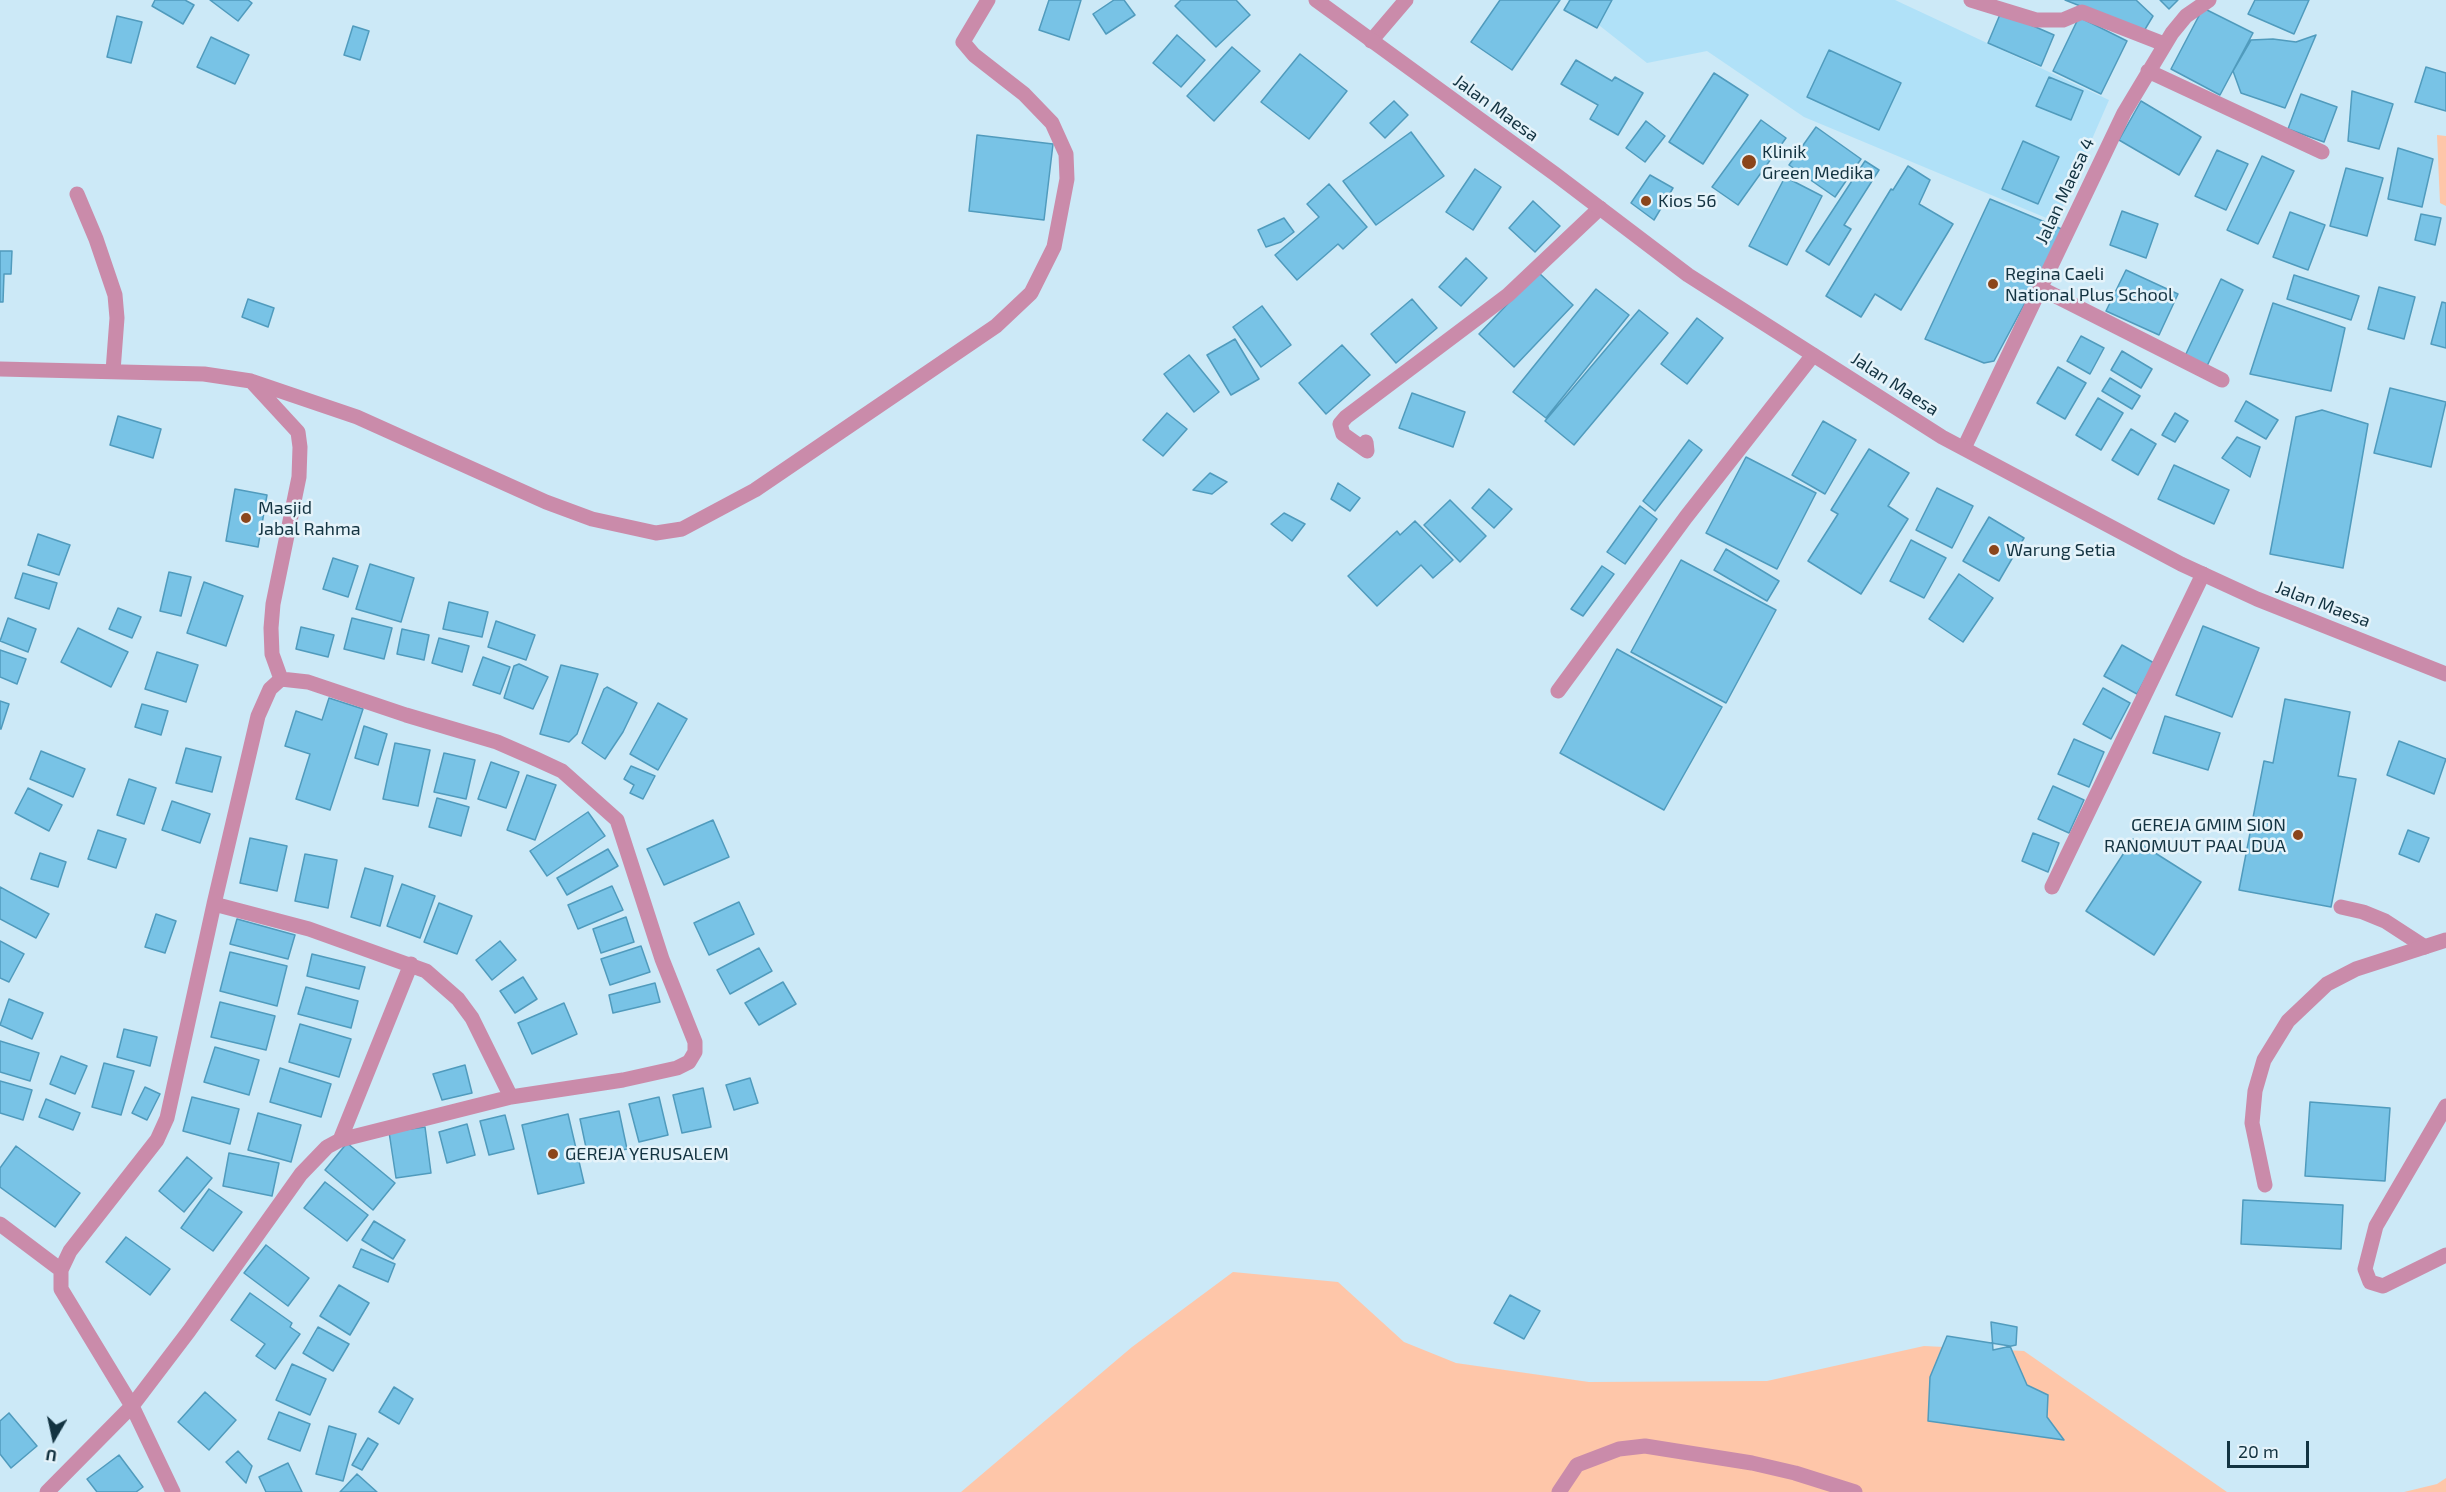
<!DOCTYPE html>
<html>
<head>
<meta charset="utf-8">
<style>
	body { margin:0 }
	#map { position:relative; width:2446px; height:1492px; overflow:hidden; background:#cce9f7; font-family:"Exo 2",sans-serif }
	canvas { display:block }
	.north { position:absolute; left:24px; top:1408px; width:60px; height:60px; -webkit-text-stroke:4px #e5f3fa; paint-order:stroke; rotate:189deg; font-size:16px; font-weight:700; line-height:24px; text-align:center; color:#133341 }
	.north::after { content:''; display:block; margin:auto; width:21px; height:27px; background:#133341; clip-path:polygon(50% 0,100% 100%,50% 72%,0 100%) }
	.scale { position:absolute; left:2227px; top:1441px; width:82px; height:27px; box-sizing:border-box; border:3px solid #133341; border-top:0; padding-left:8px; font-size:18px; line-height:21px; white-space:nowrap; color:#133341; -webkit-text-stroke:4px #e5f3fa; paint-order:stroke }
</style>
</head>
<body>
<div id="map">
<canvas width="2446" height="1492"></canvas>
<div class="north">U</div>
<div class="scale">20 m</div>
</div>
<script>
const context = document.querySelector('canvas').getContext('2d');
context.lineJoin = 'round';
function fillPath(path, color) { context.fillStyle = color; context.fill(path, 'evenodd'); }
const shape = rows => new Path2D(rows.map(r => 'M' + r).join(''));
function trace(path, color, width, dash) { context.strokeStyle = color; context.lineWidth = width; context.lineCap = dash ? 'butt' : 'round'; context.setLineDash(dash || []); context.stroke(path); }
function write(font, color, halo, rows, align = 'center') {
  context.font = font + ' "Exo 2",sans-serif'; context.lineWidth = 5; context.setLineDash([]); context.textBaseline = 'middle'; context.strokeStyle = halo; context.fillStyle = color; for (const [text, x, y, turn = 0] of rows) {
    context.save(); context.translate(x, y); context.rotate((+turn || 0) * Math.PI / 180); context.textAlign = isNaN(turn) ? turn : align; if (halo) context.strokeText(text, 0, 0); context.fillText(text, 0, 0); context.restore();
  }
}
fillPath(shape([
	[1567,0,1895,0,2109,100,2056,222,1804,117,1707,51,1647,63]
]), '#b0e1f8');
fillPath(shape([
	[2437,135,2446,136,2446,206,2440,203],
	[1233,1272,1338,1282,1404,1342,1456,1363,1589,1382,1767,1381,1924,1346,2024,1351,2227,1492,961,1492,1132,1347],
	[2446,1478,2446,1492,2404,1492,2437,1484]
]), '#fec6a9');
const building = shape([
	[155,0,185,0,194,5,183,24,152,6,155,0],
	[210,0,248,0,252,3,238,21,210,0],
	[1049,0,1081,0,1069,40,1039,30,1049,0],
	[1114,0,1124,0,1135,15,1106,34,1093,14,1114,0],
	[1181,0,1236,0,1250,15,1216,47,1175,6,1181,0],
	[1500,0,1560,0,1512,70,1471,42,1500,0],
	[1570,0,1612,0,1597,28,1564,10,1570,0],
	[2065,0,2136,0,2153,16,2144,31,2065,0],
	[2160,0,2178,0,2169,9,2160,0],
	[2255,0,2309,0,2294,34,2248,14,2255,0],
	[2203,8,2253,33,2220,95,2171,69,2203,8],
	[2001,12,2054,35,2041,66,1988,43,2001,12],
	[117,16,142,22,131,63,107,57,117,16],
	[2079,17,2127,41,2101,94,2053,71,2079,17],
	[353,26,369,31,360,60,344,55,353,26],
	[1177,35,1205,60,1181,87,1153,63,1177,35],
	[2316,35,2285,108,2241,93,2233,71,2251,40,2273,39,2296,42,2316,35],
	[211,37,249,55,235,84,197,67,211,37],
	[1232,47,1260,71,1214,121,1187,96,1232,47],
	[1829,50,1901,83,1879,130,1807,97,1829,50],
	[1300,54,1347,91,1309,139,1261,102,1300,54],
	[1576,60,1612,81,1615,77,1643,93,1618,135,1590,119,1598,105,1561,84,1576,60],
	[2426,67,2446,73,2446,111,2415,102,2426,67],
	[1714,73,1748,95,1703,164,1669,142,1714,73],
	[2049,77,2083,91,2071,120,2036,106,2049,77],
	[2352,91,2393,104,2379,149,2348,141,2352,91],
	[2301,94,2337,107,2324,142,2288,129,2301,94],
	[1394,101,1408,115,1385,138,1370,123,1394,101],
	[2141,101,2201,137,2179,175,2119,140,2141,101],
	[1761,120,1786,138,1738,205,1712,187,1761,120],
	[1646,121,1665,136,1645,162,1626,148,1646,121],
	[1816,127,1861,159,1835,197,1789,165,1816,127],
	[1411,132,1444,176,1376,225,1343,181,1411,132],
	[977,135,1053,144,1044,220,969,211,977,135],
	[2023,141,2059,157,2038,204,2002,189,2023,141],
	[2398,148,2433,159,2422,207,2388,199,2398,148],
	[2217,150,2248,164,2226,210,2195,196,2217,150],
	[2262,156,2294,171,2258,244,2227,230,2262,156],
	[1865,161,1879,170,1844,225,1851,229,1829,265,1806,251,1865,161],
	[1908,166,1930,180,1919,204,1953,224,1901,310,1875,294,1861,317,1826,296,1891,189,1893,190,1908,166],
	[2346,168,2383,178,2367,236,2330,226,2346,168],
	[1475,169,1501,187,1473,230,1446,212,1475,169],
	[1650,175,1673,188,1654,220,1631,203,1650,175],
	[1785,177,1822,196,1787,265,1749,246,1785,177],
	[1329,184,1367,227,1343,249,1338,244,1297,280,1275,255,1319,217,1307,204,1329,184],
	[1990,199,2064,230,1994,361,1984,363,1925,339,1990,199],
	[1533,201,1560,226,1535,252,1509,228,1533,201],
	[2122,211,2158,224,2146,258,2110,245,2122,211],
	[2290,212,2325,225,2308,270,2273,257,2290,212],
	[2421,214,2441,218,2435,245,2415,240,2421,214],
	[1284,218,1294,232,1281,242,1266,247,1258,230,1284,218],
	[0,251,12,251,11,274,4,274,3,302,0,302,0,251],
	[1466,258,1487,278,1461,306,1439,287,1466,258],
	[2126,270,2178,294,2159,335,2106,311,2126,270],
	[1538,272,1573,305,1514,367,1479,334,1538,272],
	[2294,275,2359,296,2351,320,2287,299,2294,275],
	[2221,279,2243,290,2207,366,2185,356,2221,279],
	[2379,287,2415,297,2404,339,2368,329,2379,287],
	[1596,289,1629,315,1546,418,1513,392,1596,289],
	[248,299,274,308,268,327,242,317,248,299],
	[1412,299,1437,328,1396,363,1371,334,1412,299],
	[2442,302,2446,303,2446,348,2431,344,2442,302],
	[2273,303,2345,328,2331,391,2250,374,2273,303],
	[1262,306,1291,345,1261,367,1233,327,1262,306],
	[1639,310,1668,333,1574,445,1545,421,1639,310],
	[1697,318,1723,338,1687,384,1661,364,1697,318],
	[2081,336,2104,348,2090,374,2067,361,2081,336],
	[1235,339,1259,379,1231,395,1207,355,1235,339],
	[1342,345,1370,375,1326,414,1299,383,1342,345],
	[2122,351,2152,369,2141,388,2111,370,2122,351],
	[1189,355,1219,392,1194,412,1164,374,1189,355],
	[2058,367,2086,383,2065,419,2037,403,2058,367],
	[2110,378,2140,396,2132,409,2102,391,2110,378],
	[2390,388,2446,402,2431,467,2374,453,2390,388],
	[1412,393,1465,412,1453,447,1399,428,1412,393],
	[2098,398,2123,413,2101,450,2076,435,2098,398],
	[2246,401,2278,420,2266,439,2235,421,2246,401],
	[2322,410,2368,424,2343,568,2270,554,2296,417,2322,410],
	[1167,413,1187,429,1163,456,1143,440,1167,413],
	[2175,413,2188,421,2175,442,2162,435,2175,413],
	[118,416,161,429,153,458,110,445,118,416],
	[1823,421,1856,440,1825,494,1792,475,1823,421],
	[2131,429,2156,444,2138,475,2112,460,2131,429],
	[2237,437,2260,447,2250,477,2222,458,2237,437],
	[1689,440,1702,450,1655,511,1643,501,1689,440],
	[1869,449,1909,473,1888,506,1908,519,1861,594,1808,561,1838,514,1831,510,1869,449],
	[1746,457,1816,493,1777,569,1706,533,1746,457],
	[2174,465,2229,490,2214,524,2158,499,2174,465],
	[1210,473,1227,482,1212,494,1193,490,1210,473],
	[1338,483,1360,498,1350,511,1331,499,1338,483],
	[1937,488,1973,506,1952,548,1916,530,1937,488],
	[235,489,267,495,258,547,226,541,235,489],
	[1489,489,1512,509,1494,528,1472,508,1489,489],
	[1450,500,1486,536,1460,562,1424,525,1450,500],
	[1640,506,1657,519,1625,564,1607,552,1640,506],
	[1284,513,1305,524,1292,541,1271,524,1284,513],
	[1989,517,2024,538,1999,581,1963,561,1989,517],
	[1415,521,1453,560,1433,578,1421,565,1377,606,1348,576,1397,531,1400,535,1415,521],
	[38,534,70,545,59,575,28,565,38,534],
	[1911,540,1946,558,1924,598,1890,581,1911,540],
	[1726,549,1779,581,1767,601,1714,570,1726,549],
	[333,558,358,566,348,597,323,589,333,558],
	[1681,560,1776,610,1726,703,1631,652,1681,560],
	[370,564,414,578,401,622,356,609,370,564],
	[1602,566,1614,574,1583,616,1571,609,1602,566],
	[169,572,191,577,181,616,160,611,169,572],
	[23,573,57,583,49,609,15,598,23,573],
	[1959,574,1993,598,1963,642,1929,619,1959,574],
	[204,582,243,596,226,646,187,633,204,582],
	[449,602,488,612,482,637,443,629,449,602],
	[118,608,141,617,132,638,109,629,118,608],
	[8,618,36,629,28,652,0,641,8,618],
	[352,618,392,628,384,659,344,649,352,618],
	[496,621,535,635,526,660,488,647,496,621],
	[2203,626,2259,648,2232,717,2176,695,2203,626],
	[301,627,334,635,328,657,296,649,301,627],
	[78,628,128,652,111,687,61,662,78,628],
	[402,629,429,635,424,660,397,654,402,629],
	[439,638,469,646,462,672,432,663,439,638],
	[2122,645,2154,663,2137,694,2104,676,2122,645],
	[1617,649,1722,707,1664,810,1560,753,1617,649],
	[0,650,26,659,17,684,0,677,0,650],
	[157,652,198,665,186,702,145,689,157,652],
	[483,657,510,667,500,694,473,685,483,657],
	[519,664,548,677,533,709,504,698,514,666,519,664],
	[561,665,598,674,577,734,569,742,540,734,561,665],
	[607,687,637,703,623,732,605,759,582,743,604,689,607,687],
	[2103,688,2130,703,2111,739,2083,724,2103,688],
	[329,698,363,709,330,810,296,799,310,754,285,746,296,711,322,720,329,698],
	[2285,699,2350,712,2338,776,2356,779,2331,907,2239,890,2264,761,2273,763,2285,699],
	[0,701,9,704,1,729,0,729,0,701],
	[658,703,687,719,658,770,630,754,658,703],
	[142,704,168,711,161,735,135,727,142,704],
	[2165,716,2220,733,2208,770,2153,753,2165,716],
	[364,726,387,734,378,765,355,758,364,726],
	[2074,739,2104,752,2089,787,2058,774,2074,739],
	[2399,741,2446,759,2434,794,2387,775,2399,741],
	[395,743,430,750,418,806,383,799,395,743],
	[186,748,221,757,212,792,176,783,186,748],
	[41,751,85,769,73,797,30,779,41,751],
	[444,753,475,760,466,799,434,792,444,753],
	[491,762,519,772,506,808,478,799,491,762],
	[631,766,655,776,643,799,630,793,634,785,624,779,631,766],
	[527,775,556,785,535,840,507,830,527,775],
	[129,779,156,788,144,824,117,815,129,779],
	[2053,786,2084,800,2069,833,2038,819,2053,786],
	[28,788,62,805,49,831,15,813,28,788],
	[437,798,469,807,461,836,429,827,437,798],
	[172,801,210,814,200,843,162,830,172,801],
	[588,812,605,836,547,876,530,851,588,812],
	[713,820,729,857,664,885,647,849,713,820],
	[98,830,126,839,116,868,88,859,98,830],
	[2408,830,2429,838,2419,862,2399,854,2408,830],
	[2033,833,2059,843,2048,872,2022,861,2033,833],
	[250,838,287,846,277,891,240,883,250,838],
	[2133,839,2201,882,2154,955,2086,911,2133,839],
	[608,849,618,866,567,895,557,878,608,849],
	[40,853,66,862,58,887,31,879,40,853],
	[305,854,337,860,328,908,295,901,305,854],
	[365,868,393,876,380,926,351,917,365,868],
	[402,884,435,896,420,938,387,926,402,884],
	[612,886,623,910,578,929,568,905,612,886],
	[0,887,49,914,36,938,0,919,0,887],
	[739,902,754,934,709,955,694,923,739,902],
	[439,903,472,916,457,954,424,942,439,903],
	[156,914,176,921,165,953,145,947,156,914],
	[626,917,634,942,601,953,593,929,626,917],
	[237,919,295,935,288,959,230,944,237,919],
	[0,941,24,954,9,982,0,978,0,941],
	[500,941,516,960,492,980,476,960,500,941],
	[641,946,650,972,610,985,601,959,641,946],
	[759,948,772,971,730,994,717,970,759,948],
	[230,952,287,966,277,1006,220,991,230,952],
	[312,954,365,967,359,989,307,976,312,954],
	[523,977,537,999,515,1013,500,991,523,977],
	[783,982,796,1004,759,1025,745,1003,783,982],
	[655,983,660,1002,613,1013,609,995,655,983],
	[306,987,358,1001,351,1028,298,1014,306,987],
	[9,999,43,1013,32,1039,0,1025,9,999],
	[220,1002,275,1016,266,1050,211,1037,220,1002],
	[564,1003,577,1034,532,1054,518,1023,564,1003],
	[300,1024,351,1039,339,1077,289,1062,300,1024],
	[124,1029,157,1037,150,1066,117,1057,124,1029],
	[0,1041,39,1053,30,1081,0,1072,0,1041],
	[215,1047,259,1060,249,1095,204,1082,215,1047],
	[61,1056,87,1066,75,1094,50,1084,61,1056],
	[104,1063,134,1071,121,1115,92,1107,104,1063],
	[465,1065,472,1093,442,1100,433,1074,465,1065],
	[280,1068,331,1084,321,1117,270,1102,280,1068],
	[750,1078,758,1103,734,1110,726,1085,750,1078],
	[0,1081,32,1090,23,1120,0,1113,0,1081],
	[145,1087,160,1094,147,1120,132,1113,145,1087],
	[703,1088,711,1127,682,1133,673,1095,703,1088],
	[192,1097,239,1109,230,1144,183,1131,192,1097],
	[659,1097,668,1135,639,1142,629,1104,659,1097],
	[46,1099,80,1113,73,1130,39,1117,46,1099],
	[2310,1102,2390,1108,2385,1181,2305,1176,2310,1102],
	[619,1111,627,1149,588,1157,580,1119,619,1111],
	[258,1113,301,1125,291,1162,248,1150,258,1113],
	[568,1114,584,1183,538,1194,522,1125,568,1114],
	[505,1115,514,1149,489,1155,480,1121,505,1115],
	[467,1124,475,1155,447,1163,439,1132,467,1124],
	[425,1127,431,1173,396,1178,389,1132,425,1127],
	[347,1143,395,1183,373,1210,325,1170,347,1143],
	[16,1146,80,1193,55,1227,0,1187,0,1168,16,1146],
	[229,1153,279,1163,272,1196,223,1186,229,1153],
	[187,1157,212,1178,184,1212,159,1191,187,1157],
	[325,1182,368,1215,347,1241,304,1208,325,1182],
	[209,1189,242,1212,213,1251,181,1228,209,1189],
	[2243,1200,2343,1205,2341,1249,2241,1244,2243,1200],
	[374,1221,405,1240,393,1259,362,1240,374,1221],
	[126,1237,170,1269,150,1295,106,1262,126,1237],
	[266,1245,309,1278,288,1306,244,1273,266,1245],
	[361,1249,395,1264,388,1282,353,1267,361,1249],
	[339,1285,369,1303,350,1335,320,1316,339,1285],
	[250,1293,292,1323,290,1327,300,1334,275,1369,256,1356,265,1344,231,1320,250,1293],
	[1510,1295,1540,1311,1524,1339,1494,1323,1510,1295],
	[1991,1322,2017,1327,2016,1345,1993,1350,1991,1322],
	[318,1327,349,1344,333,1371,303,1353,318,1327],
	[1947,1336,2010,1346,2027,1385,2048,1395,2047,1417,2064,1440,1928,1421,1930,1377,1947,1336],
	[292,1364,326,1379,310,1415,276,1400,292,1364],
	[394,1387,413,1399,399,1424,379,1412,394,1387],
	[205,1392,236,1420,209,1450,178,1422,205,1392],
	[279,1412,310,1424,300,1451,268,1439,279,1412],
	[9,1413,37,1446,11,1468,0,1454,0,1421,9,1413],
	[329,1426,356,1434,343,1481,316,1474,329,1426],
	[368,1438,378,1444,362,1470,352,1465,368,1438],
	[238,1451,252,1466,246,1483,226,1462,238,1451],
	[119,1455,143,1487,136,1492,97,1492,87,1479,119,1455],
	[288,1463,302,1492,266,1492,259,1477,288,1463],
	[357,1474,377,1492,340,1492,357,1474]
]);
fillPath(building, '#78c3e6');
trace(building, '#509bbd', 1.5);
trace(shape([
	[2341,907,2363,912,2385,921,2425,947],
	[2446,1106,2376,1226,2365,1269,2370,1282,2383,1286,2446,1255],
	[1559,1492,1577,1465,1619,1449,1645,1446,1752,1463,1795,1473,1855,1492]
]), '#ca8baa', 15);
trace(shape([
	[1971,0,2036,20,2063,20,2082,12,2164,44],
	[1371,41,1406,0],
	[2148,71,2322,152],
	[77,194,96,239,115,295,117,318,113,371],
	[2040,288,2222,380],
	[0,369,204,374,251,381,357,417,546,502,592,519,656,533,682,529,755,490,996,326,1031,293,1054,247,1067,179,1066,154,1052,123,1024,94,974,55,963,42,988,0],
	[251,381,298,432,300,447,299,477,273,604,271,628,272,654,281,679],
	[1366,442,1367,451,1343,434,1340,424,1346,417,1508,295,1600,208],
	[1964,448,2124,113,2172,33,2186,16,2209,0],
	[1558,691,1686,517,1813,355],
	[2052,887,2203,574],
	[214,904,258,716,270,689,281,679,308,682,406,715,497,742,536,759,562,771,617,820,662,959,695,1042,695,1052,689,1062,677,1068,623,1080,511,1097,340,1140],
	[2265,1185,2252,1123,2255,1091,2264,1060,2288,1021,2327,984,2356,969,2446,940],
	[0,1224,61,1270],
	[47,1492,132,1406,189,1331,301,1174,327,1147,340,1140,411,964],
	[173,1492,132,1406,61,1289,61,1270,70,1251,157,1140,167,1118,214,904,309,929,426,971,458,999,472,1018,511,1097]
]), '#ca8baa', 15);
trace(shape([
	[1316,0,1555,174,1688,275,1942,437,2181,564,2257,599,2446,674]
]), '#ca8baa', 15);
for (const [x, y, r, color] of [
	[1749,162,8,"#8b461c"],
	[1646,201,6,"#8b461c"],
	[1993,284,6,"#8b461c"],
	[246,518,6,"#8b461c"],
	[1994,550,6,"#8b461c"],
	[2298,835,6,"#8b461c"],
	[553,1154,6,"#8b461c"]
]) { const dot = new Path2D(); dot.arc(x, y, r, 0, 2 * Math.PI); context.fillStyle = color; context.fill(dot); trace(dot, '#e5f3fa', 2); }
write('18px', '#133341', '#e5f3fa', [
	["Jalan Maesa",1496,108,36],
	["Jalan Maesa 4",2065,191,-65],
	["Jalan Maesa",1895,384,33],
	["Jalan Maesa",2323,604,21]
]);
write('18px', '#133341', '#e5f3fa', [
	["Klinik",1762,152],
	["Green Medika",1762,173],
	["Kios 56",1658,201],
	["Regina Caeli",2005,274],
	["National Plus School",2005,295],
	["Masjid",258,508],
	["Jabal Rahma",258,529],
	["Warung Setia",2006,550],
	["GEREJA GMIM SION",2286,825,"right"],
	["RANOMUUT PAAL DUA",2286,846,"right"],
	["GEREJA YERUSALEM",565,1154]
], 'left');
</script>
</body>
</html>
